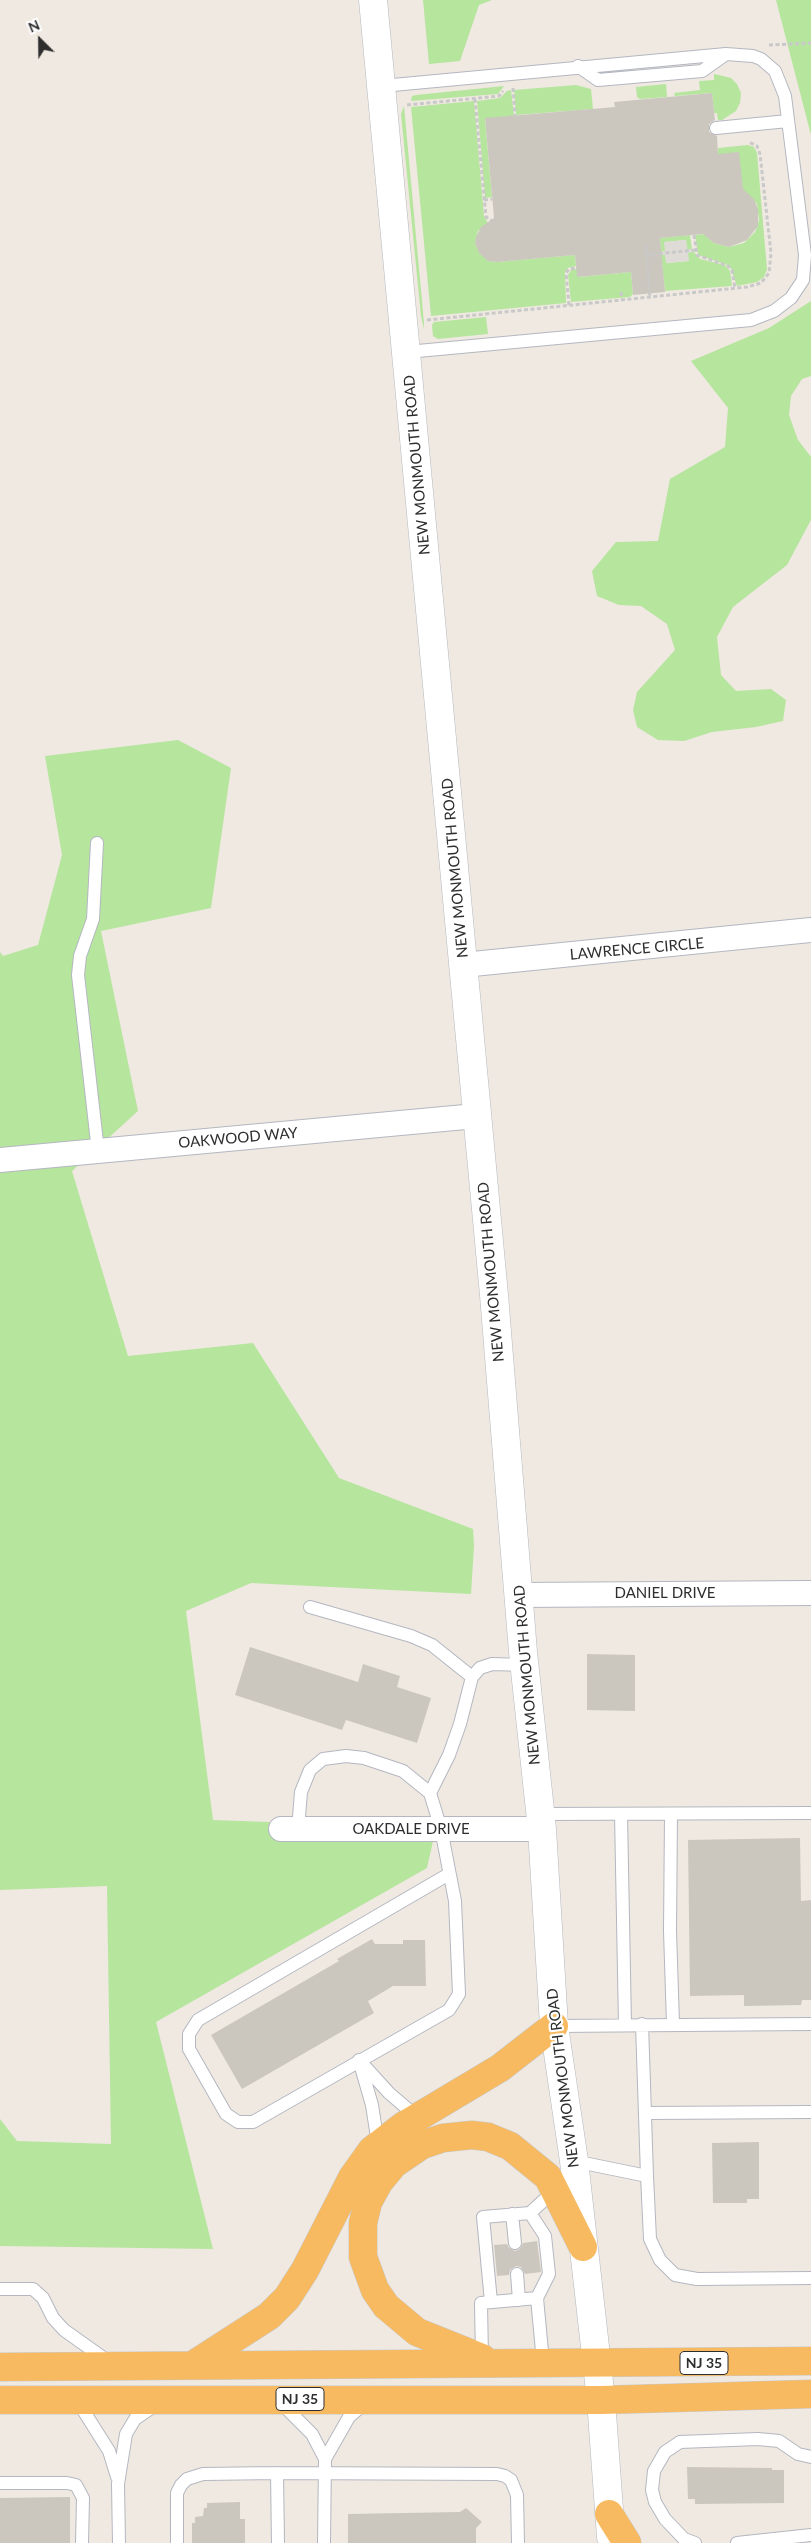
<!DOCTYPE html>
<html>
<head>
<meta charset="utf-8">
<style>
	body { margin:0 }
	#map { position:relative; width:811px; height:2543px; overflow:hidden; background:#efe9e1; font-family:Lato,sans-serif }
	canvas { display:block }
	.north { position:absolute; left:15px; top:15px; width:50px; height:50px; -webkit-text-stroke:4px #fff; paint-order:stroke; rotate:337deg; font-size:14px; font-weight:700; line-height:20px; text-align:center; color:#2e2e2e }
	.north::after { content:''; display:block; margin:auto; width:18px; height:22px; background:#2e2e2e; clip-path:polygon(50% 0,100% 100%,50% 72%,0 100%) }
</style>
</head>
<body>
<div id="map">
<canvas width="811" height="2543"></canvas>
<div class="north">N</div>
</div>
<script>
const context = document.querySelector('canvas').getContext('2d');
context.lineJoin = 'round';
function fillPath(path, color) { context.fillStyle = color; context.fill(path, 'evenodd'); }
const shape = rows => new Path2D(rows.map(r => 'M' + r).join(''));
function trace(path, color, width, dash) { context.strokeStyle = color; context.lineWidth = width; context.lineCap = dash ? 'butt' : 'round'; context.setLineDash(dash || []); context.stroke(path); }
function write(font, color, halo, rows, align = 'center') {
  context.font = font + ' Lato,sans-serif'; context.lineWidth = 4.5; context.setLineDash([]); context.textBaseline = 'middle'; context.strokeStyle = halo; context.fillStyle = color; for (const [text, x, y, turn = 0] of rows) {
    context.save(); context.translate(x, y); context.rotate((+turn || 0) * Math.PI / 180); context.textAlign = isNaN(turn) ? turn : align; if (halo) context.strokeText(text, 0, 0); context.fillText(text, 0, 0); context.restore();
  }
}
fillPath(shape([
	[423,0,492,0,479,5,460,61,429,64],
	[776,0,811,0,811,135],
	[714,74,731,78,737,84,741,93,740,103,736,111,722,120,718,120,717,113,714,113,712,93,675,96,674,93,700,90,699,81,714,80],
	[666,84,667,97,640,99,637,97,636,87],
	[576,85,591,89,593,109,516,115,514,90],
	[504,86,498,94,411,101,412,96,416,95],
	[511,90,514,116,485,119,492,197,485,198,477,101,500,98,507,91],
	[474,101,484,216,488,223,478,231,475,243,477,248,488,261,497,262,575,255,576,266,568,268,565,272,566,303,431,316,411,107],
	[404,106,424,323,424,329,421,316,401,114],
	[748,145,754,147,757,153,767,269,764,277,757,282,737,286,730,266,698,255,695,235,704,234,714,243,729,247,744,243,755,232,759,220,757,204,743,190,718,154,718,148],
	[690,235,692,249,687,249,686,240,665,242,665,251,661,252,660,238],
	[688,252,694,252,700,259,725,265,730,271,732,286,665,291,661,255,665,255,667,263,688,261],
	[577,269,578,277,631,272,633,294,630,297,571,302,568,275,571,270],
	[811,301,811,376,802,379,791,396,789,415,798,440,811,457,811,520,787,565,733,607,717,637,721,675,736,691,771,689,786,700,783,721,756,727,712,732,684,741,658,740,637,727,633,710,637,692,675,650,667,624,641,606,619,605,597,596,592,571,616,542,658,541,670,479,725,447,728,408,691,361,769,328],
	[486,317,488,334,438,339,433,336,432,325,434,322],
	[178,740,231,768,211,908,101,931,138,1111,72,1171,128,1356,253,1343,339,1478,473,1529,474,1546,471,1594,251,1583,186,1611,213,1820,436,1828,427,1868,156,2022,213,2249,0,2246,0,2119,17,2141,111,2144,107,1886,0,1890,0,952,3,956,38,945,62,855,45,756]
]), '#b6e59e');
fillPath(shape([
	[686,240,687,249,692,249,692,252,688,253,689,261,666,263,665,255,661,255,661,252,665,251,664,242]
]), '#dfdcd8');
fillPath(shape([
	[712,93,715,120,709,124,709,132,717,136,718,154,739,152,743,189,754,199,758,209,758,226,747,240,729,247,714,243,703,234,660,238,665,292,633,295,631,272,577,277,575,255,497,262,488,261,479,253,475,243,476,237,481,227,494,218,485,118,615,107,614,102],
	[250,1647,358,1682,363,1664,400,1676,397,1687,431,1698,417,1743,346,1720,342,1730,235,1695],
	[587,1654,635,1655,635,1711,587,1710],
	[800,1838,801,1901,811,1900,811,2000,802,2000,801,2005,744,2006,744,1995,690,1996,688,1840],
	[372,1939,375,1944,403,1944,403,1940,425,1940,426,1986,393,1986,368,2001,374,2013,242,2089,211,2035,339,1961,337,1959],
	[759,2142,759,2199,747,2199,747,2203,713,2203,712,2143],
	[537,2241,541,2272,525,2274,521,2267,516,2266,510,2270,509,2275,497,2276,494,2245,507,2244,509,2248,515,2251,520,2249,523,2243],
	[687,2467,772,2468,772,2470,784,2470,784,2503,695,2504,695,2499,688,2499],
	[70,2497,70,2543,0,2543,0,2498],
	[240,2502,240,2519,245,2519,245,2543,192,2543,192,2523,195,2523,195,2517,203,2516,204,2508,207,2508,207,2503],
	[466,2508,482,2522,476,2528,476,2543,348,2543,348,2514,460,2512]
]), '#cbc7bf');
const service = shape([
	[578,66,598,80,702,71,726,54],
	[382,86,726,54,753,56,761,59,775,71,785,96,805,255,803,280,791,298,774,311,751,320,407,352],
	[716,128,788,121],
	[97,843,93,919,80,956,78,975,98,1151],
	[310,1607,411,1636,432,1645,472,1677],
	[430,1793,449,1755,460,1724,472,1677,480,1668,492,1664,524,1665],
	[541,1814,811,1813],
	[621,1814,625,2025],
	[671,1814,670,1931,673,2024],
	[298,1829,301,1792,310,1770,323,1759,346,1756,364,1758,403,1771,430,1793,441,1829,455,1901,459,1994,449,2010,253,2122,238,2122,226,2114,189,2049,189,2034,198,2020,449,1874],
	[642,2024,647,2176],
	[554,2026,811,2024],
	[647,2113,811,2112],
	[378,2144,372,2105,359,2060,389,2093,417,2117],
	[574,2161,647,2176,650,2239,660,2260,675,2275,697,2279,811,2278],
	[530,2213,545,2236,549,2274,537,2298],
	[512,2214,515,2243],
	[517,2274,519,2300],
	[0,2289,33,2289,43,2298,53,2318,64,2330,109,2362],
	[491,2302,483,2217,530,2213,555,2190],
	[482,2358,481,2303,537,2298,543,2362],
	[78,2402,109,2451,117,2477],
	[281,2403,312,2434,325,2459],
	[277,2473,278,2543],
	[0,2483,67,2483,76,2485,83,2498,82,2543],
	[119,2543,118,2484,126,2434,135,2419,154,2406],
	[177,2543,177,2493,181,2485,187,2479,203,2474,277,2473,497,2474,505,2476,511,2480,517,2495,518,2543],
	[324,2543,325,2459,349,2417,365,2403],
	[695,2543,684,2539,665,2519,655,2502,652,2490,654,2471,665,2452,680,2442,758,2439,779,2441,798,2454,811,2457],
	[737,2543,811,2535]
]);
const minor = shape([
	[463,965,811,930],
	[0,1160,476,1116],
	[519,1595,811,1593],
	[281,1829,542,1829]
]);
const secondary = shape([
	[373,0,494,1295,523,1652,542,1829,554,2026,574,2161,601,2400,611,2537]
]);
const trunk = shape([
	[482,2358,417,2332,386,2306,375,2290,363,2257,363,2223,368,2202,379,2182,394,2164,422,2145,443,2138,472,2135,488,2137,510,2146,548,2177,583,2247],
	[193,2365,269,2316,287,2298,305,2270,352,2178,372,2150,403,2126,500,2068,554,2026],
	[0,2367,811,2361],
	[0,2400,601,2400,811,2394],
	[609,2514,627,2543]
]);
trace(service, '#b4b7c1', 14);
trace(minor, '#b4b7c1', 26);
trace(secondary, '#b4b7c1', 29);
trace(trunk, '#c9c9c9', 29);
trace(shape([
	[769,45,811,43],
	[513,88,515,116],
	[475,99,486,217,492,221],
	[407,105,499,96,503,91],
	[484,200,492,199],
	[694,235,697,255,728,266,732,270,735,288],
	[646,246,650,297],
	[646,255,695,250],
	[621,292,622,300],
	[569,305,566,273,569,269,577,268],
	[427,320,747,287,761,283,769,273,771,253,760,154,757,146,749,142]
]), '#c9c9c9', 3, [4, 2.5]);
trace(service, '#fff', 12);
trace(minor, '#fff', 24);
trace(secondary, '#fff', 28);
trace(trunk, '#f8ba60', 28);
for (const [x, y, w] of [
	[704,2363,48],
	[300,2399,48]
]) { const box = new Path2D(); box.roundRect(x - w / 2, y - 11.5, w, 23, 4); context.fillStyle = '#fff'; context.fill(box); trace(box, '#2e2e2e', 1); }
write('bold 14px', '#2e2e2e', null, [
	["NJ 35",704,2363],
	["NJ 35",300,2399]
]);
write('15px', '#2e2e2e', '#fff', [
	["NEW MONMOUTH ROAD",417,465,-95],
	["NEW MONMOUTH ROAD",455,868,-95],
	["LAWRENCE CIRCLE",637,949,-5],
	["OAKWOOD WAY",238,1138,-5],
	["NEW MONMOUTH ROAD",491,1272,-95],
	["DANIEL DRIVE",665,1593],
	["NEW MONMOUTH ROAD",527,1675,-95],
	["OAKDALE DRIVE",411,1829],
	["NEW MONMOUTH ROAD",563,2078,-97]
]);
</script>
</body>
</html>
